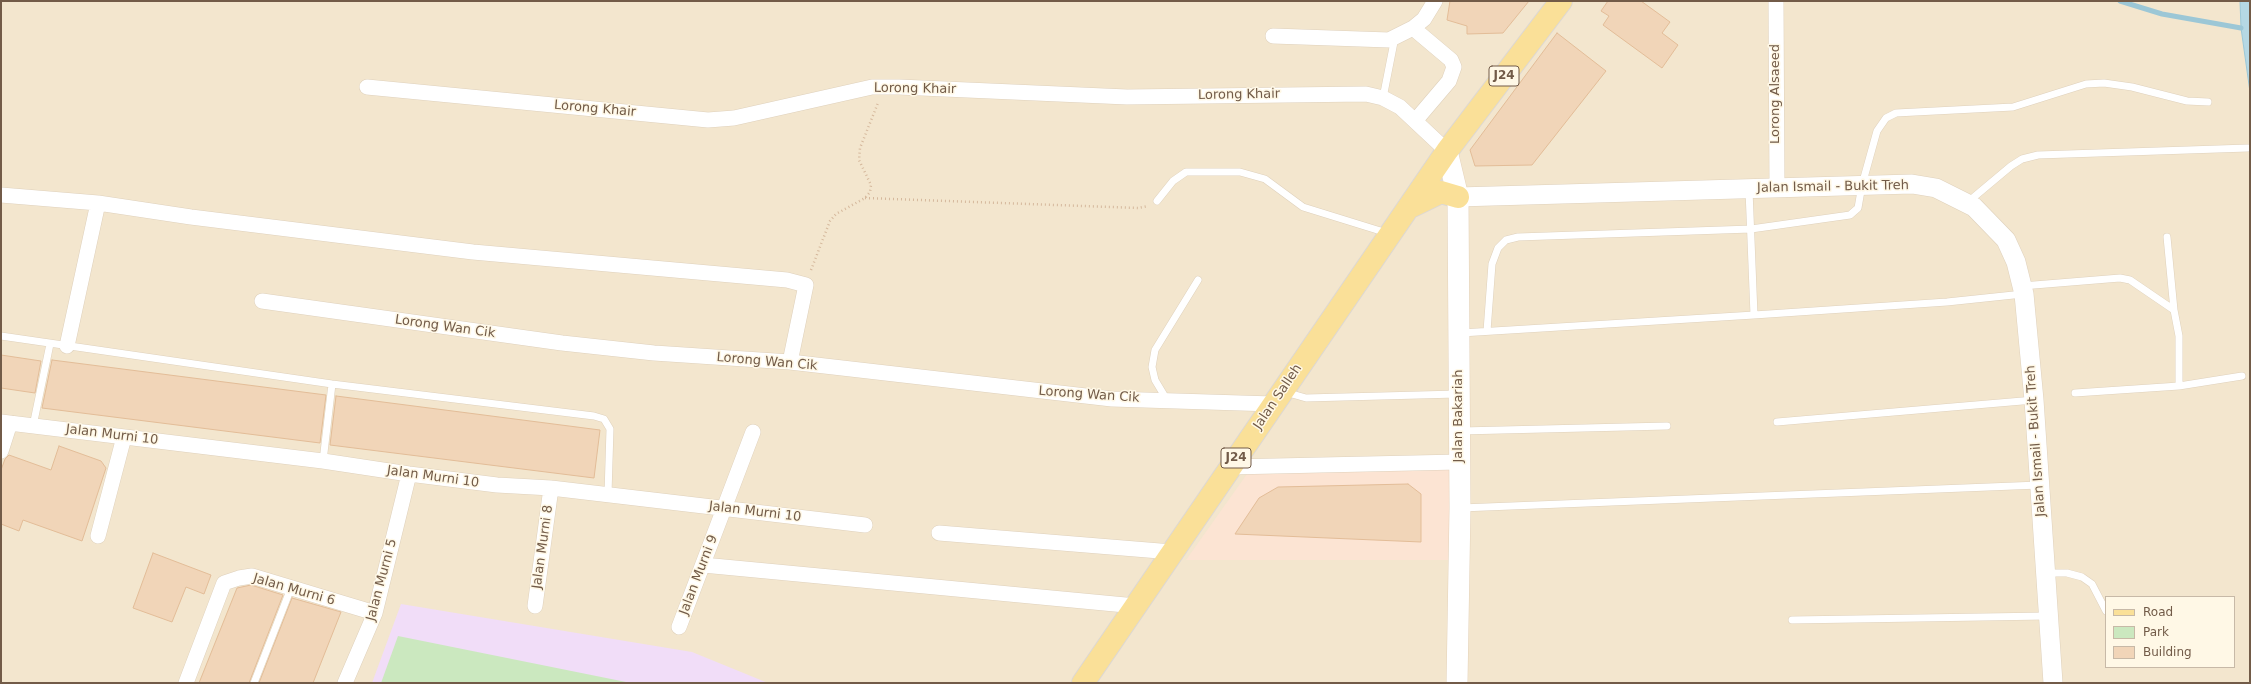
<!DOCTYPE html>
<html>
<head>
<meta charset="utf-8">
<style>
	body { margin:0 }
	#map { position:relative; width:2251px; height:684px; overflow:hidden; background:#fcf4e0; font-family:"DejaVu Sans",sans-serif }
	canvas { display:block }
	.frame { position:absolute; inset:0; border:2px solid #725b48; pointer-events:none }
	.legend { position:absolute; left:2105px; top:596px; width:130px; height:72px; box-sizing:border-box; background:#fff8e6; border:1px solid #c7b9a7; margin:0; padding:5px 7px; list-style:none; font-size:12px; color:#725b48 }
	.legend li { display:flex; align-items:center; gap:8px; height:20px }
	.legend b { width:20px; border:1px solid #c7b9a7 }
</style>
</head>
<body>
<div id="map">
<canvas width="2251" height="684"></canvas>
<div class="frame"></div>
<ul class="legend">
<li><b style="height:5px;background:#fae098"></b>Road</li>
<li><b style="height:11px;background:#cbe8bf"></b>Park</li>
<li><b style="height:11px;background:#f1d5b8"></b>Building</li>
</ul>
</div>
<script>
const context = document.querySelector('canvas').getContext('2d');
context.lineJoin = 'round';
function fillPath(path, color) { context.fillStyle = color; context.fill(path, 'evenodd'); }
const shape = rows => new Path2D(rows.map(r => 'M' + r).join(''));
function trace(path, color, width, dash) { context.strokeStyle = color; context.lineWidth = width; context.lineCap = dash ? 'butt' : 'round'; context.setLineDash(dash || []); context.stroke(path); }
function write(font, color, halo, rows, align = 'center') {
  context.font = font + ' "DejaVu Sans",sans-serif'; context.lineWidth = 3; context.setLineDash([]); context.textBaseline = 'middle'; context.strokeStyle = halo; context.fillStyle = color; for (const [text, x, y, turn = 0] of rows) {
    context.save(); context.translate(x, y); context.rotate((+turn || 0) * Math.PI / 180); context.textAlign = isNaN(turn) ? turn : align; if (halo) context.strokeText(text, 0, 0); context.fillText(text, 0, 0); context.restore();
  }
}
fillPath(shape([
	[1,1,2240,1,2241,28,2250,92,2250,683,1,683],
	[2106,597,2234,597,2234,667,2106,667]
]), '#f3e6ce');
fillPath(shape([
	[1449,469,1450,560,1186,560,1247,474]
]), '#fce4d3');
fillPath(shape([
	[401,604,692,652,768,683,372,683]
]), '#f1ddf8');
fillPath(shape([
	[398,636,631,683,381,683]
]), '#cbe8bf');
const water = shape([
	[2240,1,2250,1,2250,92,2241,28,2240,1]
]);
fillPath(water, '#b5d8e4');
trace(water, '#9cc7d6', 1);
trace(shape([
	[2120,1,2162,14,2241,28]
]), '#9cc7d6', 5);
const building = shape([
	[1450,1,1529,1,1503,33,1467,34,1467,26,1447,20,1450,1],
	[1608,1,1641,1,1670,22,1662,33,1678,45,1662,68,1603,25,1609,16,1601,11,1608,1],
	[1557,33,1606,71,1532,165,1475,166,1470,150,1557,33],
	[1,355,41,361,35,393,1,388,1,355],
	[52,360,326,395,320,443,42,408,52,360],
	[336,396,600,430,594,478,330,445,336,396],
	[59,446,101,461,106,468,82,541,23,520,19,531,1,524,1,470,5,459,9,455,51,470,59,446],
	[1408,484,1421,494,1421,542,1235,534,1259,498,1278,487,1408,484],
	[153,553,211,575,204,594,186,587,172,622,133,608,153,553],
	[251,585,283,595,249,683,199,683,237,588,251,585],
	[292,598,341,612,313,683,259,683,292,598]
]);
fillPath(building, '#f1d5b8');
trace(building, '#e3bd98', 1);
const service = shape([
	[1383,98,1395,37],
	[1749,190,1754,315],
	[1157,201,1173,181,1186,172,1240,172,1265,179,1303,207,1387,233],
	[1968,202,2011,166,2022,159,2038,155,2248,148],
	[2167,237,2174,310],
	[2022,286,2120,278,2130,280,2174,310,2179,336,2179,386],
	[1487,331,1492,264,1498,248,1506,240,1518,237,1751,229,1850,215,1858,208,1862,185,1877,131,1886,118,1896,113,2013,107,2086,84,2104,83,2132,87,2187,101,2208,102],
	[1461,333,1754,315,1947,302,2023,294],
	[1,336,332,384,594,416,604,419,610,429,608,494],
	[1287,390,1292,394,1306,398,1457,394],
	[2075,393,2179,386,2242,376],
	[1167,400,1155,380,1152,367,1155,350,1198,280],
	[1777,422,2034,400],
	[33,426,50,344],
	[1461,431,1667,426],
	[323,461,332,384],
	[1461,508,2039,485],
	[2046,573,2067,573,2082,577,2092,584,2106,611],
	[1792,620,2047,616],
	[254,683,291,588]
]);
const minor = shape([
	[1776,1,1777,187],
	[1413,28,1451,60,1454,67,1449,81,1415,121],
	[1273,36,1389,40,1413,28,1424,19,1435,1],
	[367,87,708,120,734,118,872,87,899,87,1127,97,1366,94,1383,98,1400,107,1447,151],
	[1,195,98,203,191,217,473,252,787,280,806,285,790,362],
	[262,301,562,343,654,353,790,362,1112,399,1273,404],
	[67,346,98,203],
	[1,422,323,461,409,474,497,485,551,488,865,525],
	[1,451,10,423],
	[1230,467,1459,462],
	[939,533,1172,552],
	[98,536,124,437],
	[703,565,1136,606],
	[535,606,551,488],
	[679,627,753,432],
	[186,683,224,583,239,578,252,576,375,613],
	[345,683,375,613,409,474]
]);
const tertiary = shape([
	[1458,197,1912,184,1936,188,1974,207,2006,240,2016,262,2024,294,2034,400,2053,683]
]);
const secondary = shape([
	[1447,151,1458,197,1460,508,1457,683]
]);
const primary = shape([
	[1408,208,1441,192,1458,197],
	[1083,683,1447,151,1561,1]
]);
trace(service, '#dfd1bc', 8);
trace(minor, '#dfd1bc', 16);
trace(tertiary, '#dfd1bc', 20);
trace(secondary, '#e4d2ba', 22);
trace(primary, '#ddd8d3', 24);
trace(shape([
	[865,198,1138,208,1148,206],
	[811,270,830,221,836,214,865,198,870,192,871,185,859,160,860,148,878,103]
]), '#d5b89c', 2.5, [1, 3]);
trace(service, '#fff', 7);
trace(minor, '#fff', 15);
trace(tertiary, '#fff', 19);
trace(secondary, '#fff', 21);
trace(primary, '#fae098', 22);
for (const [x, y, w] of [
	[1504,76,30],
	[1236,458,30]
]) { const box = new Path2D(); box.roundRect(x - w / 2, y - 10, w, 20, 3); context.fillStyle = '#fff8e6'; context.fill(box); trace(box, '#725b48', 1); }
write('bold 12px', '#725b48', null, [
	["J24",1504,76],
	["J24",1236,458]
]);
write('13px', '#725b48', '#fff8e6', [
	["Lorong Khair",915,89,1],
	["Lorong Alsaeed",1776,94,-90],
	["Lorong Khair",1239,95,-1],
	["Lorong Khair",595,109,5],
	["Jalan Ismail - Bukit Treh",1833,187,-1],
	["Lorong Wan Cik",445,327,8],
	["Lorong Wan Cik",767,362,5],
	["Lorong Wan Cik",1089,395,4],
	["Jalan Salleh",1278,397,-56],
	["Jalan Bakariah",1459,416,-90],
	["Jalan Murni 10",112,435,7],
	["Jalan Ismail - Bukit Treh",2036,441,-94],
	["Jalan Murni 10",433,477,8],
	["Jalan Murni 10",755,512,7],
	["Jalan Murni 8",543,547,-82],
	["Jalan Murni 9",699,575,-69],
	["Jalan Murni 5",382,580,-75],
	["Jalan Murni 6",294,590,16]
]);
</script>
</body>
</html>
